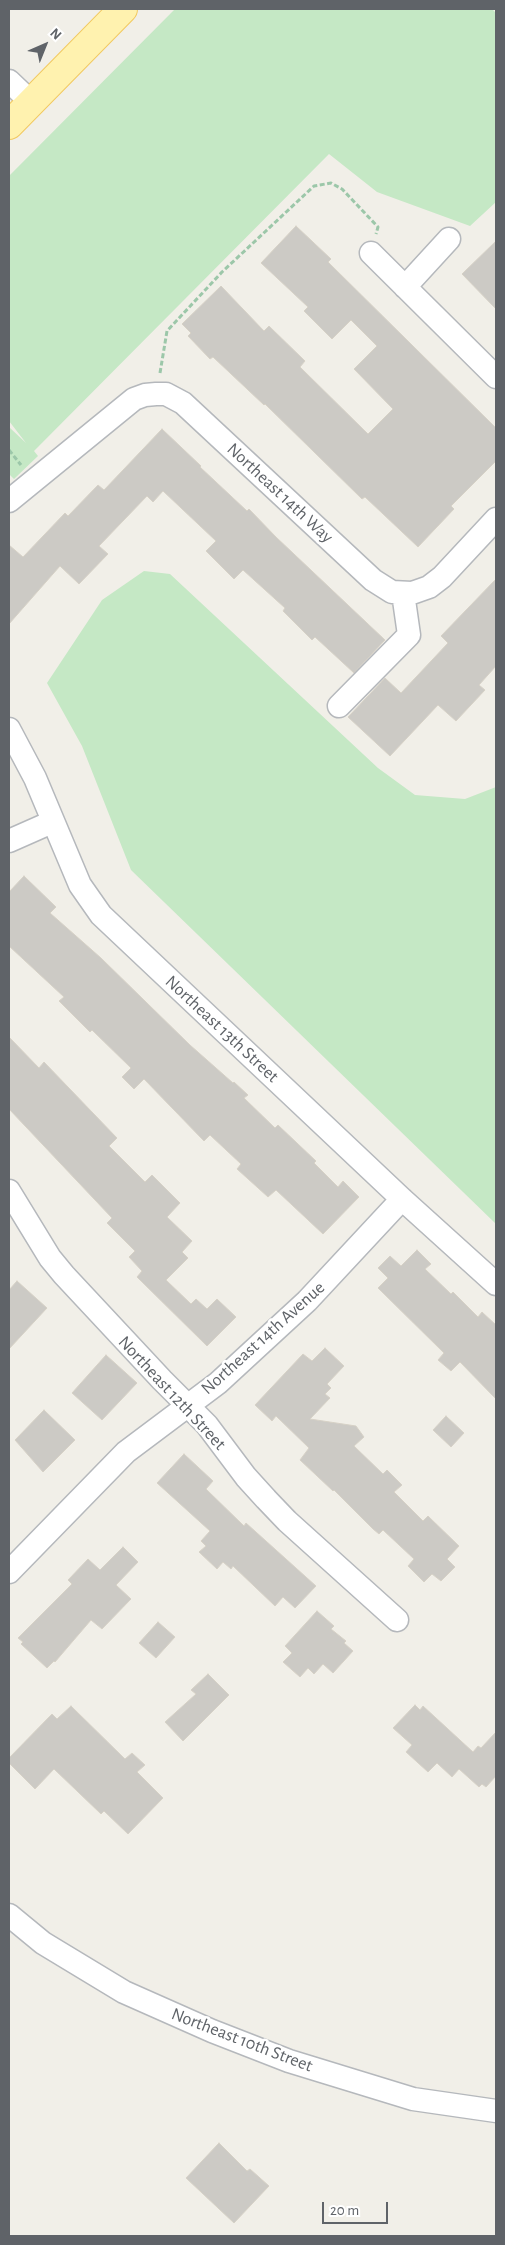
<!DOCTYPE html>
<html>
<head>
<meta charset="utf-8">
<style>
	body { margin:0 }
	#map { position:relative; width:505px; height:2245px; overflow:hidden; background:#f1efe8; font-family:"Alegreya Sans",sans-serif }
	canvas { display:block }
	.frame { position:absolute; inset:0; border:10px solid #5f6368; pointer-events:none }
	.north { position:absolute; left:20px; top:20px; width:50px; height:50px; -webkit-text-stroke:4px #fff; paint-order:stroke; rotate:44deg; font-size:14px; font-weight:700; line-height:20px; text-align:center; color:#5f6368 }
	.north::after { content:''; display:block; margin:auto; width:18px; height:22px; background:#5f6368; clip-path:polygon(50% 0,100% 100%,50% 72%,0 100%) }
	.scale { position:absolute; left:322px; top:2202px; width:66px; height:22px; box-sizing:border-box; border:2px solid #5f6368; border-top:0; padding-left:6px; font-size:15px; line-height:18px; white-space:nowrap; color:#5f6368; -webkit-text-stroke:4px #fff; paint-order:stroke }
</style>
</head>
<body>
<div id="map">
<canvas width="505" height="2245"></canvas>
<div class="frame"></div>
<div class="north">N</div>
<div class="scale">20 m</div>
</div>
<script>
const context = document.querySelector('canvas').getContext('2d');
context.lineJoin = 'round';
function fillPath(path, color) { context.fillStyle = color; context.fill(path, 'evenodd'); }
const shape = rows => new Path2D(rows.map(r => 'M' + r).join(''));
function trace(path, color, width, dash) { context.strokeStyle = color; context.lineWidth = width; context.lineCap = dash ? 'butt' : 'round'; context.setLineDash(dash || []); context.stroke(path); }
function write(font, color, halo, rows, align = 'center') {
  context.font = font + ' "Alegreya Sans",sans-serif'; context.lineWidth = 5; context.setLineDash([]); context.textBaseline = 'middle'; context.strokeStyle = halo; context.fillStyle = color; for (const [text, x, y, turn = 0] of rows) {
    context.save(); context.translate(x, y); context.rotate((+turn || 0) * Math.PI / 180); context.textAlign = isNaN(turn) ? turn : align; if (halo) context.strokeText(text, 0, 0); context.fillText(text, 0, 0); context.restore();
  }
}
fillPath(shape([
	[175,9,492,9,496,13,496,202,470,226,377,192,329,154,34,451,38,456,14,479,9,474,9,427,26,443,9,421,9,176],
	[144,571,170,574,378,768,415,795,465,799,496,787,496,1224,131,870,82,746,47,683,102,600]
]), '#c5e8c5');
const building = shape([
	[296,226,331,259,328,262,496,428,496,461,451,506,454,509,418,547,365,497,362,499,265,404,264,405,213,357,210,359,188,336,191,333,182,324,221,286,264,331,269,326,305,361,300,367,368,434,393,409,354,369,377,346,351,320,332,339,304,311,308,307,261,263,296,226],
	[496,241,496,309,462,274,496,241],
	[162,429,201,466,200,467,247,511,249,509,276,537,385,640,354,673,315,637,312,640,283,611,285,608,243,570,234,579,206,551,216,541,163,491,153,502,147,496,99,546,108,554,79,584,60,566,9,624,9,545,23,557,65,513,68,516,98,485,104,490,162,429],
	[496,579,496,666,479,685,485,690,456,721,438,705,390,756,348,717,385,678,401,693,448,643,441,636,496,579],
	[24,876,56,907,50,913,101,958,190,1045,233,1083,234,1082,248,1095,244,1098,275,1128,278,1125,316,1161,314,1163,338,1187,343,1181,359,1197,323,1234,276,1190,268,1197,237,1169,241,1164,210,1135,204,1141,144,1079,134,1089,122,1077,131,1068,92,1030,90,1032,59,1001,64,997,9,946,9,892,24,876],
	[9,1037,39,1068,44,1062,117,1138,109,1146,145,1182,152,1175,180,1203,167,1217,192,1241,182,1252,188,1258,166,1280,191,1304,196,1299,207,1309,217,1299,236,1317,207,1346,137,1277,142,1271,129,1257,135,1251,107,1223,112,1218,9,1109,9,1037],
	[417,1250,431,1264,425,1269,451,1294,453,1292,478,1317,482,1312,496,1325,496,1399,460,1362,451,1371,438,1360,444,1353,378,1288,388,1278,378,1268,390,1256,401,1266,417,1250],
	[17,1281,47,1308,9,1349,9,1290,17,1281],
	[325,1348,344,1366,327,1384,331,1388,325,1394,330,1398,310,1419,356,1426,364,1437,354,1446,383,1474,387,1470,402,1485,394,1492,423,1521,428,1516,459,1546,447,1559,455,1567,441,1581,432,1574,424,1582,408,1566,414,1559,383,1530,379,1534,373,1529,334,1490,333,1491,300,1460,309,1448,276,1416,272,1421,255,1405,303,1354,312,1361,325,1348],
	[106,1355,137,1383,102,1420,72,1393,106,1355],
	[44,1410,75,1440,43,1472,15,1440,44,1410],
	[446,1416,464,1433,451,1447,433,1430,446,1416],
	[184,1454,213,1481,206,1489,244,1526,246,1523,316,1586,295,1608,283,1597,275,1606,233,1566,231,1569,223,1562,217,1569,199,1552,206,1546,201,1541,210,1531,157,1483,184,1454],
	[123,1547,138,1562,116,1585,131,1599,102,1629,91,1620,55,1662,54,1661,47,1668,21,1644,23,1642,18,1638,72,1584,68,1580,88,1559,100,1570,123,1547],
	[317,1611,334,1626,331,1629,346,1641,344,1643,353,1651,333,1673,323,1664,314,1674,308,1668,300,1677,283,1662,292,1653,285,1646,317,1611],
	[158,1622,175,1637,156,1658,139,1643,158,1622],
	[208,1674,229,1695,183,1741,165,1722,196,1694,191,1690,208,1674],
	[415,1705,420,1710,423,1706,473,1752,478,1746,481,1748,496,1732,496,1776,486,1787,482,1784,479,1787,459,1769,452,1777,437,1763,428,1772,406,1752,412,1745,393,1728,415,1705],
	[71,1706,125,1759,132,1753,145,1765,137,1772,163,1798,128,1834,104,1811,101,1814,54,1769,35,1789,9,1763,9,1758,52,1714,57,1719,71,1706],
	[219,2143,247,2171,250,2169,269,2186,234,2223,186,2178,219,2143]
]);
fillPath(building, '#cccac5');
trace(building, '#d6d1c6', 1);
const minor = shape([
	[9,81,31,102],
	[371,253,496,377],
	[405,287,449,239],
	[9,501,134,399,145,395,156,394,166,394,183,403,373,580,392,592,412,593,429,587,442,577,496,519],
	[339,706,409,635,403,593],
	[9,729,35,778,80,885,101,915,402,1199,496,1284],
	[9,841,52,822],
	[9,1191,50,1258,64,1275,162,1380,207,1425,246,1477,266,1499,287,1521,397,1620],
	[9,1572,126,1452,218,1383,307,1301,402,1199],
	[9,1915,43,1943,124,1992,212,2031,289,2061,413,2099,496,2111]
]);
const major = shape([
	[9,125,123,9]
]);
trace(minor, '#b5b8bc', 25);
trace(major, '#f2c960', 30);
trace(shape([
	[160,373,167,331,222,272,314,186,331,183,342,189,378,227,376,234],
	[9,450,21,465]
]), '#9cc7a9', 3, [5, 2.5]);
trace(minor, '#fff', 22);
trace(major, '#fff2af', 28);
write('18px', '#5f6368', '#fff', [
	["Northeast 14th Way",280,493,43],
	["Northeast 13th Street",222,1029,43],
	["Northeast 14th Avenue",263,1338,-42],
	["Northeast 12th Street",172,1393,47],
	["Northeast 10th Street",242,2040,21]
]);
</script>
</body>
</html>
